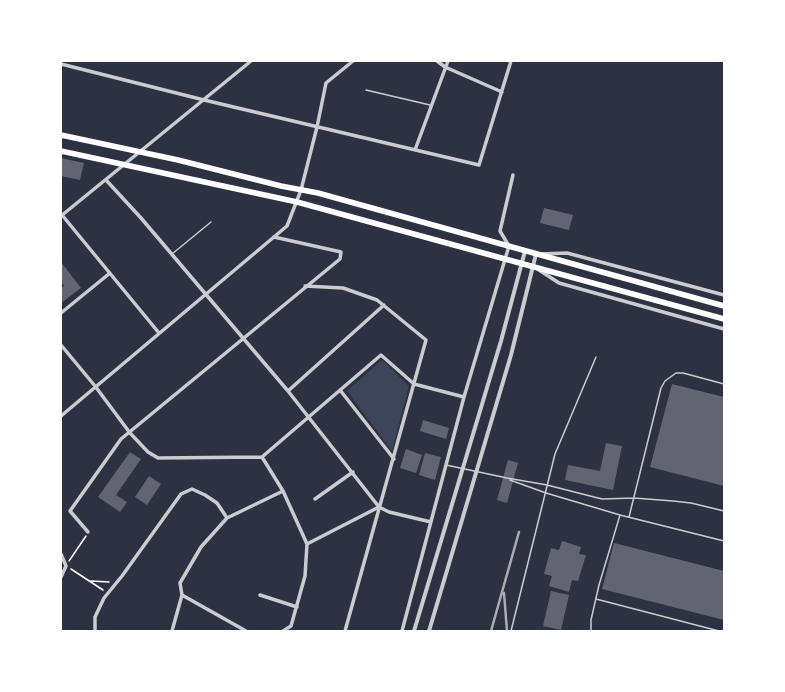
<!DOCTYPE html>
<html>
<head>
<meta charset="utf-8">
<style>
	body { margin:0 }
	#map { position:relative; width:785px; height:692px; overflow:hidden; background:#2d3142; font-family:"Fira Sans",sans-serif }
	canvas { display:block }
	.frame { position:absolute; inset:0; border:62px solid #fff; pointer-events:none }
</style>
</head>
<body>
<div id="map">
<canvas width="785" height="692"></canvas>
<div class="frame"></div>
</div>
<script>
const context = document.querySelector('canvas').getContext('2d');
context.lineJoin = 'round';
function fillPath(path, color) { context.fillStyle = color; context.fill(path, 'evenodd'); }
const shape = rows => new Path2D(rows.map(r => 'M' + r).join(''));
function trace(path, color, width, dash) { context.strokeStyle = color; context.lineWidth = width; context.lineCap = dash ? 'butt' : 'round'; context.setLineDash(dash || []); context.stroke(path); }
fillPath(shape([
	[382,360,409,386,392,451,347,391]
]), '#3c4559');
fillPath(shape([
	[61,158,84,163,80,180,61,176],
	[544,208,573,215,569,230,540,223],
	[61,262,81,288,61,303,61,288,64,286,61,282],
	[672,384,724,397,724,486,650,467],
	[423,420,449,428,446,439,420,431],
	[606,443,622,446,613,490,565,480,568,465,600,471],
	[406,449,422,455,416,473,400,468],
	[130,452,141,459,116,495,127,502,120,512,98,497],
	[425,453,441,457,435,480,419,475],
	[508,460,518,463,507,503,497,500],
	[149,476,161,484,147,505,135,497],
	[562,541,581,547,579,554,586,555,578,581,572,580,569,592,549,586,552,576,544,574,551,548,559,550],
	[614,543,724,571,724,620,602,589],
	[551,591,569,595,561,630,543,626]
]), '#626471');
trace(shape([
	[69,561,86,536],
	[71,569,103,590],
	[91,581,109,582]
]), '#fff', 1.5);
trace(shape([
	[366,90,430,105],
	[172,254,211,222],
	[446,465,507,478,547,485,602,499,634,498,673,501,691,503,724,511],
	[510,480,546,493,620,515,724,541],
	[629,517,661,388,665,381,676,373,683,373,724,384],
	[596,599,719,631],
	[511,631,555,454,596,357],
	[591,631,591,620,599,585,620,515]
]), '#caccd0', 1.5);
trace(shape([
	[437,61,445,67,502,92],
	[61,64,204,100,479,165,511,61],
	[415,150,448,61],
	[106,180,141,218,288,391,379,507,389,512,431,522],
	[62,215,159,333],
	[61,216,251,61],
	[541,254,567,253,724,295],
	[539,270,559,283,724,329],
	[305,286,343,288,377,300,426,340,345,631],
	[61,313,110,273],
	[61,345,95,386,130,433,148,452,158,458,262,457,381,355,414,384,464,397],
	[340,390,394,459],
	[288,391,384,305],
	[61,416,287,226,301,190,317,127,326,83,353,61],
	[262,457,283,491,307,544,305,576,291,626,283,631],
	[315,499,353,472],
	[88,532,70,511,121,439,340,259,341,252,274,237],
	[307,544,379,507],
	[61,554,66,566,61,577],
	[260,595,297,607],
	[95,631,95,617,104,598,122,576,181,494,192,489,205,495,217,503,227,518],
	[172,631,182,595],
	[246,631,182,595,180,583,201,547,227,518,283,491],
	[402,631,464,397,509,246,500,231,513,175]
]), '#caccd0', 3.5);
trace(shape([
	[414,631,501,341,525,251],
	[429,631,511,355,536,254]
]), '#caccd0', 4);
trace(shape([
	[61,135,178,160,281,186,318,193,724,306],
	[61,151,297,202,724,319]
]), '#fff', 5.5);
trace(shape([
	[504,593,507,631],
	[491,631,519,532]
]), '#abadb3', 2.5);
</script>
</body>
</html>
